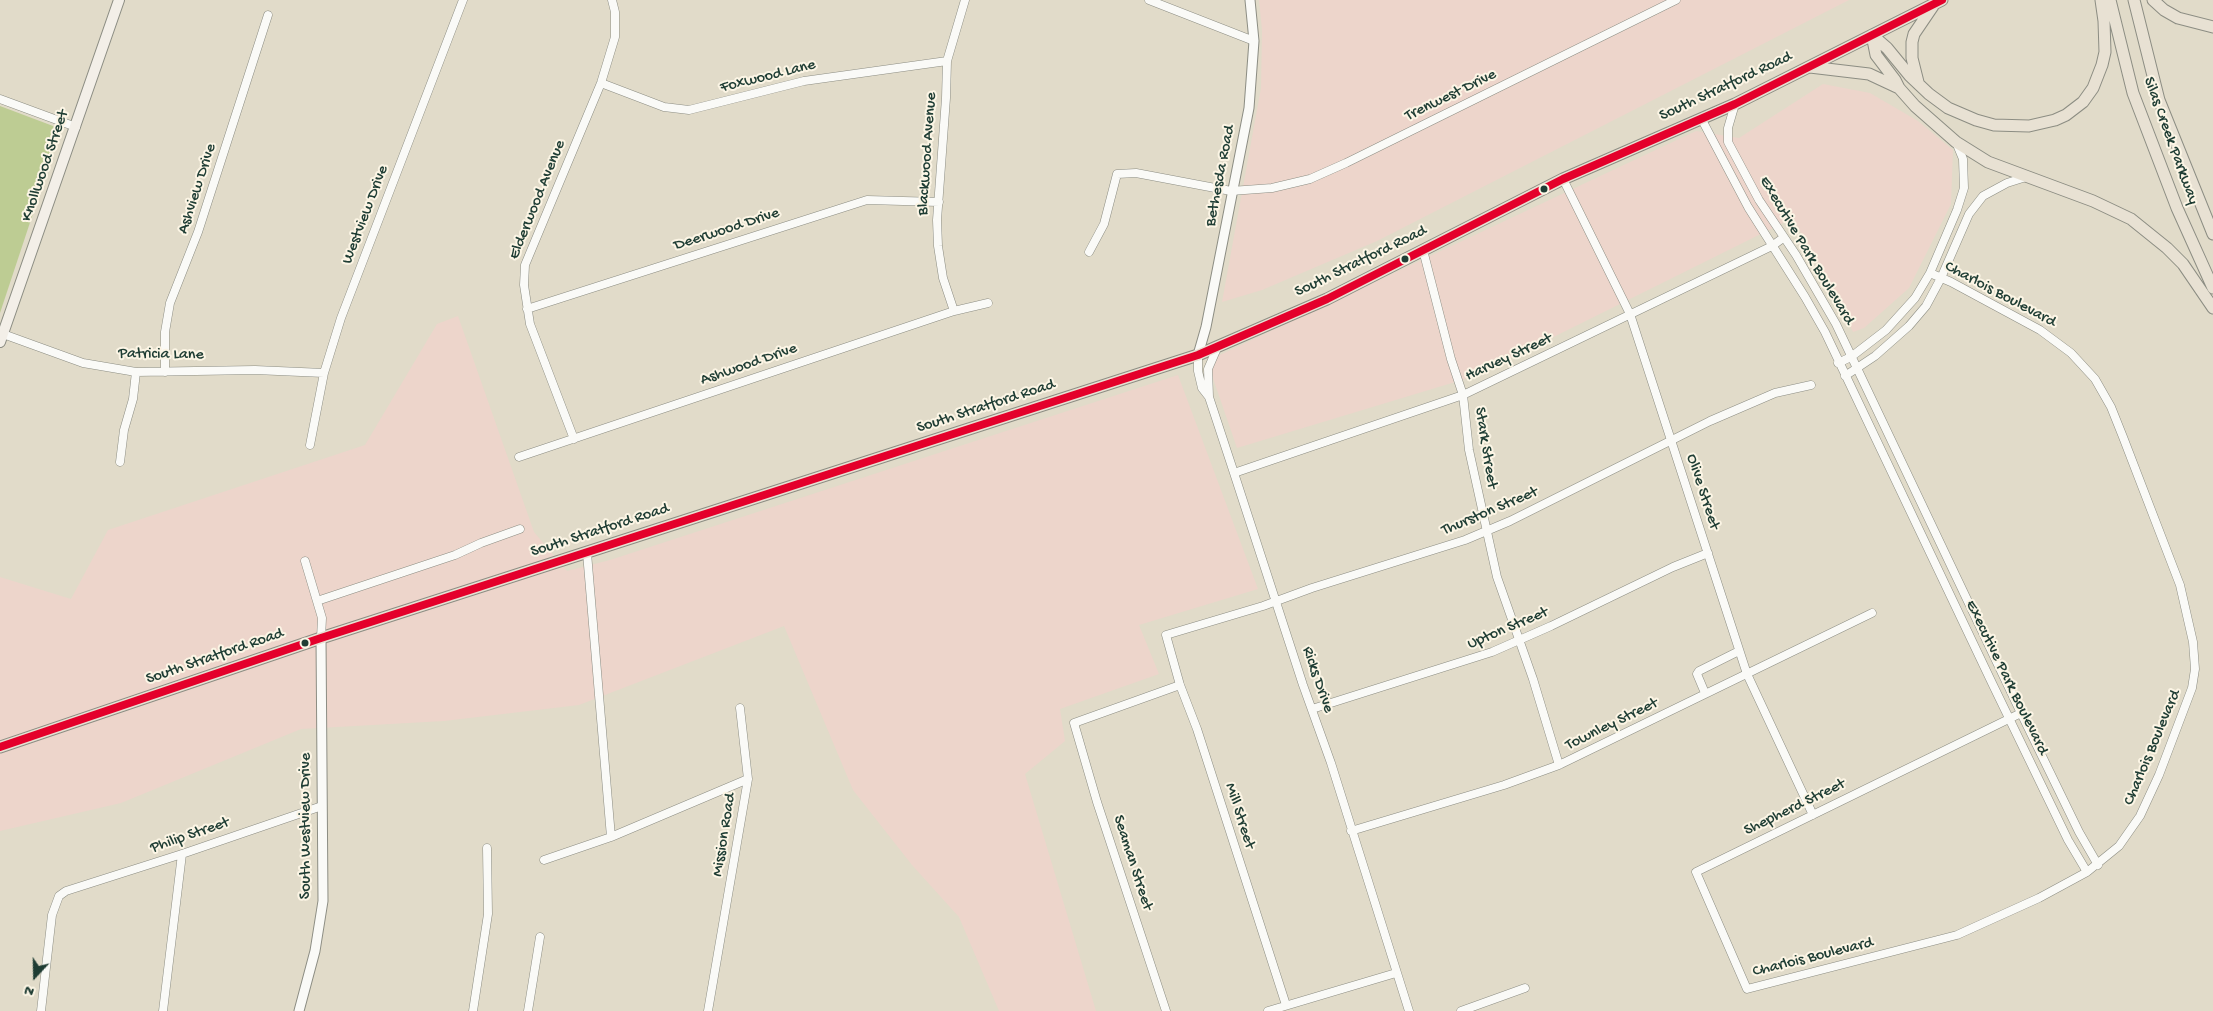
<!DOCTYPE html>
<html>
<head>
<meta charset="utf-8">
<style>
	body { margin:0 }
	#map { position:relative; width:2213px; height:1011px; overflow:hidden; background:#e1dbc9; font-family:"Gochi Hand",sans-serif }
	canvas { display:block }
	.north { position:absolute; left:10px; top:951px; width:50px; height:50px; -webkit-text-stroke:4px #fcf5e5; paint-order:stroke; rotate:201deg; font-size:14px; font-weight:700; line-height:20px; text-align:center; color:#1f3d34 }
	.north::after { content:''; display:block; margin:auto; width:18px; height:22px; background:#1f3d34; clip-path:polygon(50% 0,100% 100%,50% 72%,0 100%) }
</style>
</head>
<body>
<div id="map">
<canvas width="2213" height="1011"></canvas>
<div class="north">N</div>
</div>
<script>
const context = document.querySelector('canvas').getContext('2d');
context.lineJoin = 'round';
function fillPath(path, color) { context.fillStyle = color; context.fill(path, 'evenodd'); }
const shape = rows => new Path2D(rows.map(r => 'M' + r).join(''));
function trace(path, color, width, dash) { context.strokeStyle = color; context.lineWidth = width; context.lineCap = dash ? 'butt' : 'round'; context.setLineDash(dash || []); context.stroke(path); }
function write(font, color, halo, rows, align = 'center') {
  context.font = font + ' "Gochi Hand",sans-serif'; context.lineWidth = 4; context.setLineDash([]); context.textBaseline = 'middle'; context.strokeStyle = halo; context.fillStyle = color; for (const [text, x, y, turn = 0] of rows) {
    context.save(); context.translate(x, y); context.rotate((+turn || 0) * Math.PI / 180); context.textAlign = isNaN(turn) ? turn : align; if (halo) context.strokeText(text, 0, 0); context.fillText(text, 0, 0); context.restore();
  }
}
fillPath(shape([
	[1259,0,1849,0,1377,241,1262,290,1222,302,1261,88,1262,30],
	[1823,84,1870,93,1918,121,1953,150,1951,204,1909,288,1864,328,1853,332,1793,218,1475,376,1237,448,1207,361,1696,131,1739,138],
	[458,316,534,532,567,571,610,560,1178,375,1258,589,1139,625,1159,674,1060,709,1065,741,1025,774,1096,1011,999,1011,959,917,912,865,853,790,784,626,579,705,444,721,301,729,121,803,0,831,0,577,71,599,108,530,365,445,437,324]
]), '#edd5cb');
fillPath(shape([
	[0,106,61,129,0,313]
]), '#bdcc93');
const minor = shape([
	[1149,0,1254,41],
	[601,83,664,107,689,110,804,81,947,61],
	[0,99,76,127],
	[1735,104,1728,128,1728,142,1759,200,1796,255,1836,324,2021,713,2079,832,2098,865],
	[1701,118,1748,207,1805,297,1825,332,1992,683,2068,840,2087,872],
	[1563,179,1630,314,1747,674,1813,815],
	[1423,250,1451,359,1463,395,1469,450,1497,577,1533,679,1559,765],
	[1089,252,1104,224,1117,174,1136,173,1231,191,1272,188,1310,179,1346,163,1676,0],
	[1930,273,1951,282,2040,330,2071,353,2095,379,2111,407,2123,437,2180,585,2193,642,2195,669,2192,688,2159,775,2140,816,2119,846,2087,872,2039,898,1957,935,1747,989,1696,872,2021,713],
	[527,309,867,200,939,202],
	[954,311,943,278,938,246,937,220,946,98,947,61,965,0],
	[3,334,83,363,136,372,255,370,324,373],
	[1198,355,1198,371,1202,388,1209,397,1234,473,1303,685,1331,763,1409,1011],
	[1838,363,1851,357,1886,330,1915,298,1930,273,1957,210,1964,188,1963,159,1956,142],
	[165,372,165,332,170,303,198,232,268,15],
	[1845,376,1875,356,1909,326,1926,306,1941,278,1969,214,1983,196,2007,183,2026,177],
	[1209,397,1208,369,1218,346],
	[574,439,530,324,524,285,525,265,601,83,615,37,615,12,612,0],
	[310,445,324,373,341,318,463,0],
	[519,457,954,311,988,303],
	[120,462,124,430,133,399,136,372],
	[1234,473,1463,395,1772,246,1783,238],
	[587,553,611,837],
	[305,561,322,618,321,638],
	[317,601,455,555,481,543,520,529],
	[1705,693,1697,674,1699,671,1739,651],
	[1312,709,1492,652,1551,626,1673,567,1708,553],
	[1351,831,1504,785,1559,765,1872,613],
	[544,860,611,837,748,779],
	[1286,1005,1197,729,1180,685,1166,635,1263,606,1312,588,1465,540,1510,521,1710,421,1775,393,1811,385],
	[41,1011,52,915,59,896,66,891,182,854,322,806],
	[163,1011,182,854],
	[473,1011,488,914,487,848],
	[528,1011,540,937],
	[708,1011,748,779,740,708],
	[1166,1011,1097,802,1074,723,1180,685],
	[1268,1011,1396,973],
	[1461,1011,1525,988]
]);
const tertiary = shape([
	[1198,355,1206,327,1249,108,1254,41,1250,0],
	[299,1011,315,951,323,901,321,638]
]);
const secondary = shape([
	[0,342,119,0]
]);
const primary = shape([
	[2110,0,2133,93,2177,208,2213,288],
	[2134,0,2159,100,2213,234],
	[2153,0,2164,10,2178,18,2213,27],
	[1872,35,1876,55,1895,80,1899,88,1915,106,1956,142,1988,162,2093,201,2131,219,2167,248,2183,264,2213,308],
	[1872,35,1887,48,1910,76,1929,94,1948,108,1976,120,1994,125,2029,126,2055,120,2066,115,2083,102,2093,88,2102,65,2105,52,2104,21,2101,0],
	[1810,67,1869,74,1899,88],
	[1918,82,1912,58,1912,42,1914,34,1933,6],
	[0,747,321,638,1198,355,1327,299,1563,179,1735,104,1942,0]
]);
trace(minor, '#8c8d83', 9);
trace(tertiary, '#8c8d83', 11);
trace(secondary, '#8c8d83', 12);
trace(primary, '#8c8d83', 13);
trace(minor, '#fafaf7', 8);
trace(tertiary, '#fafaf7', 9);
trace(secondary, '#f3efe8', 10);
trace(primary, '#e8e1d3', 11);
trace(shape([
	[0,747,321,638,1198,355,1327,299,1563,179,1735,104,1942,0]
]), '#e4002b', 8);
for (const [x, y, r, color] of [
	[1544,189,4.5,"#1f3d34"],
	[1405,259,4.5,"#1f3d34"],
	[305,643,4.5,"#1f3d34"]
]) { const dot = new Path2D(); dot.arc(x, y, r, 0, 2 * Math.PI); context.fillStyle = color; context.fill(dot); trace(dot, '#fcf5e5', 2); }
write('16px', '#1f3d34', '#fcf5e5', [
	["Foxwood Lane",768,77,-14],
	["South Stratford Road",1726,87,-25],
	["Trenwest Drive",1451,96,-26],
	["Silas Creek Parkway",2170,141,70],
	["Blackwood Avenue",928,154,-86],
	["Knollwood Street",46,166,-71],
	["Bethesda Road",1221,176,-79],
	["Ashview Drive",198,189,-72],
	["Elderwood Avenue",538,200,-68],
	["Westview Drive",366,215,-69],
	["Deerwood Drive",727,230,-18],
	["Executive Park Boulevard",1806,251,59],
	["South Stratford Road",1361,262,-26],
	["Charlois Boulevard",2000,295,28],
	["Patricia Lane",161,355,1],
	["Harvey Street",1509,358,-25],
	["Ashwood Drive",749,365,-19],
	["South Stratford Road",986,407,-18],
	["Stark Street",1485,448,81],
	["Olive Street",1702,492,72],
	["Thurston Street",1490,512,-23],
	["South Stratford Road",600,531,-18],
	["Upton Street",1508,629,-23],
	["South Stratford Road",215,657,-19],
	["Executive Park Boulevard",2006,678,64],
	["Ricks Drive",1317,680,71],
	["Townley Street",1612,725,-26],
	["Charlois Boulevard",2153,748,-67],
	["Shepherd Street",1795,808,-26],
	["Mill Street",1239,816,72],
	["South Westview Drive",307,826,-90],
	["Mission Road",725,835,-81],
	["Philip Street",190,836,-19],
	["Seaman Street",1132,863,72],
	["Charlois Boulevard",1813,958,-14]
]);
</script>
</body>
</html>
